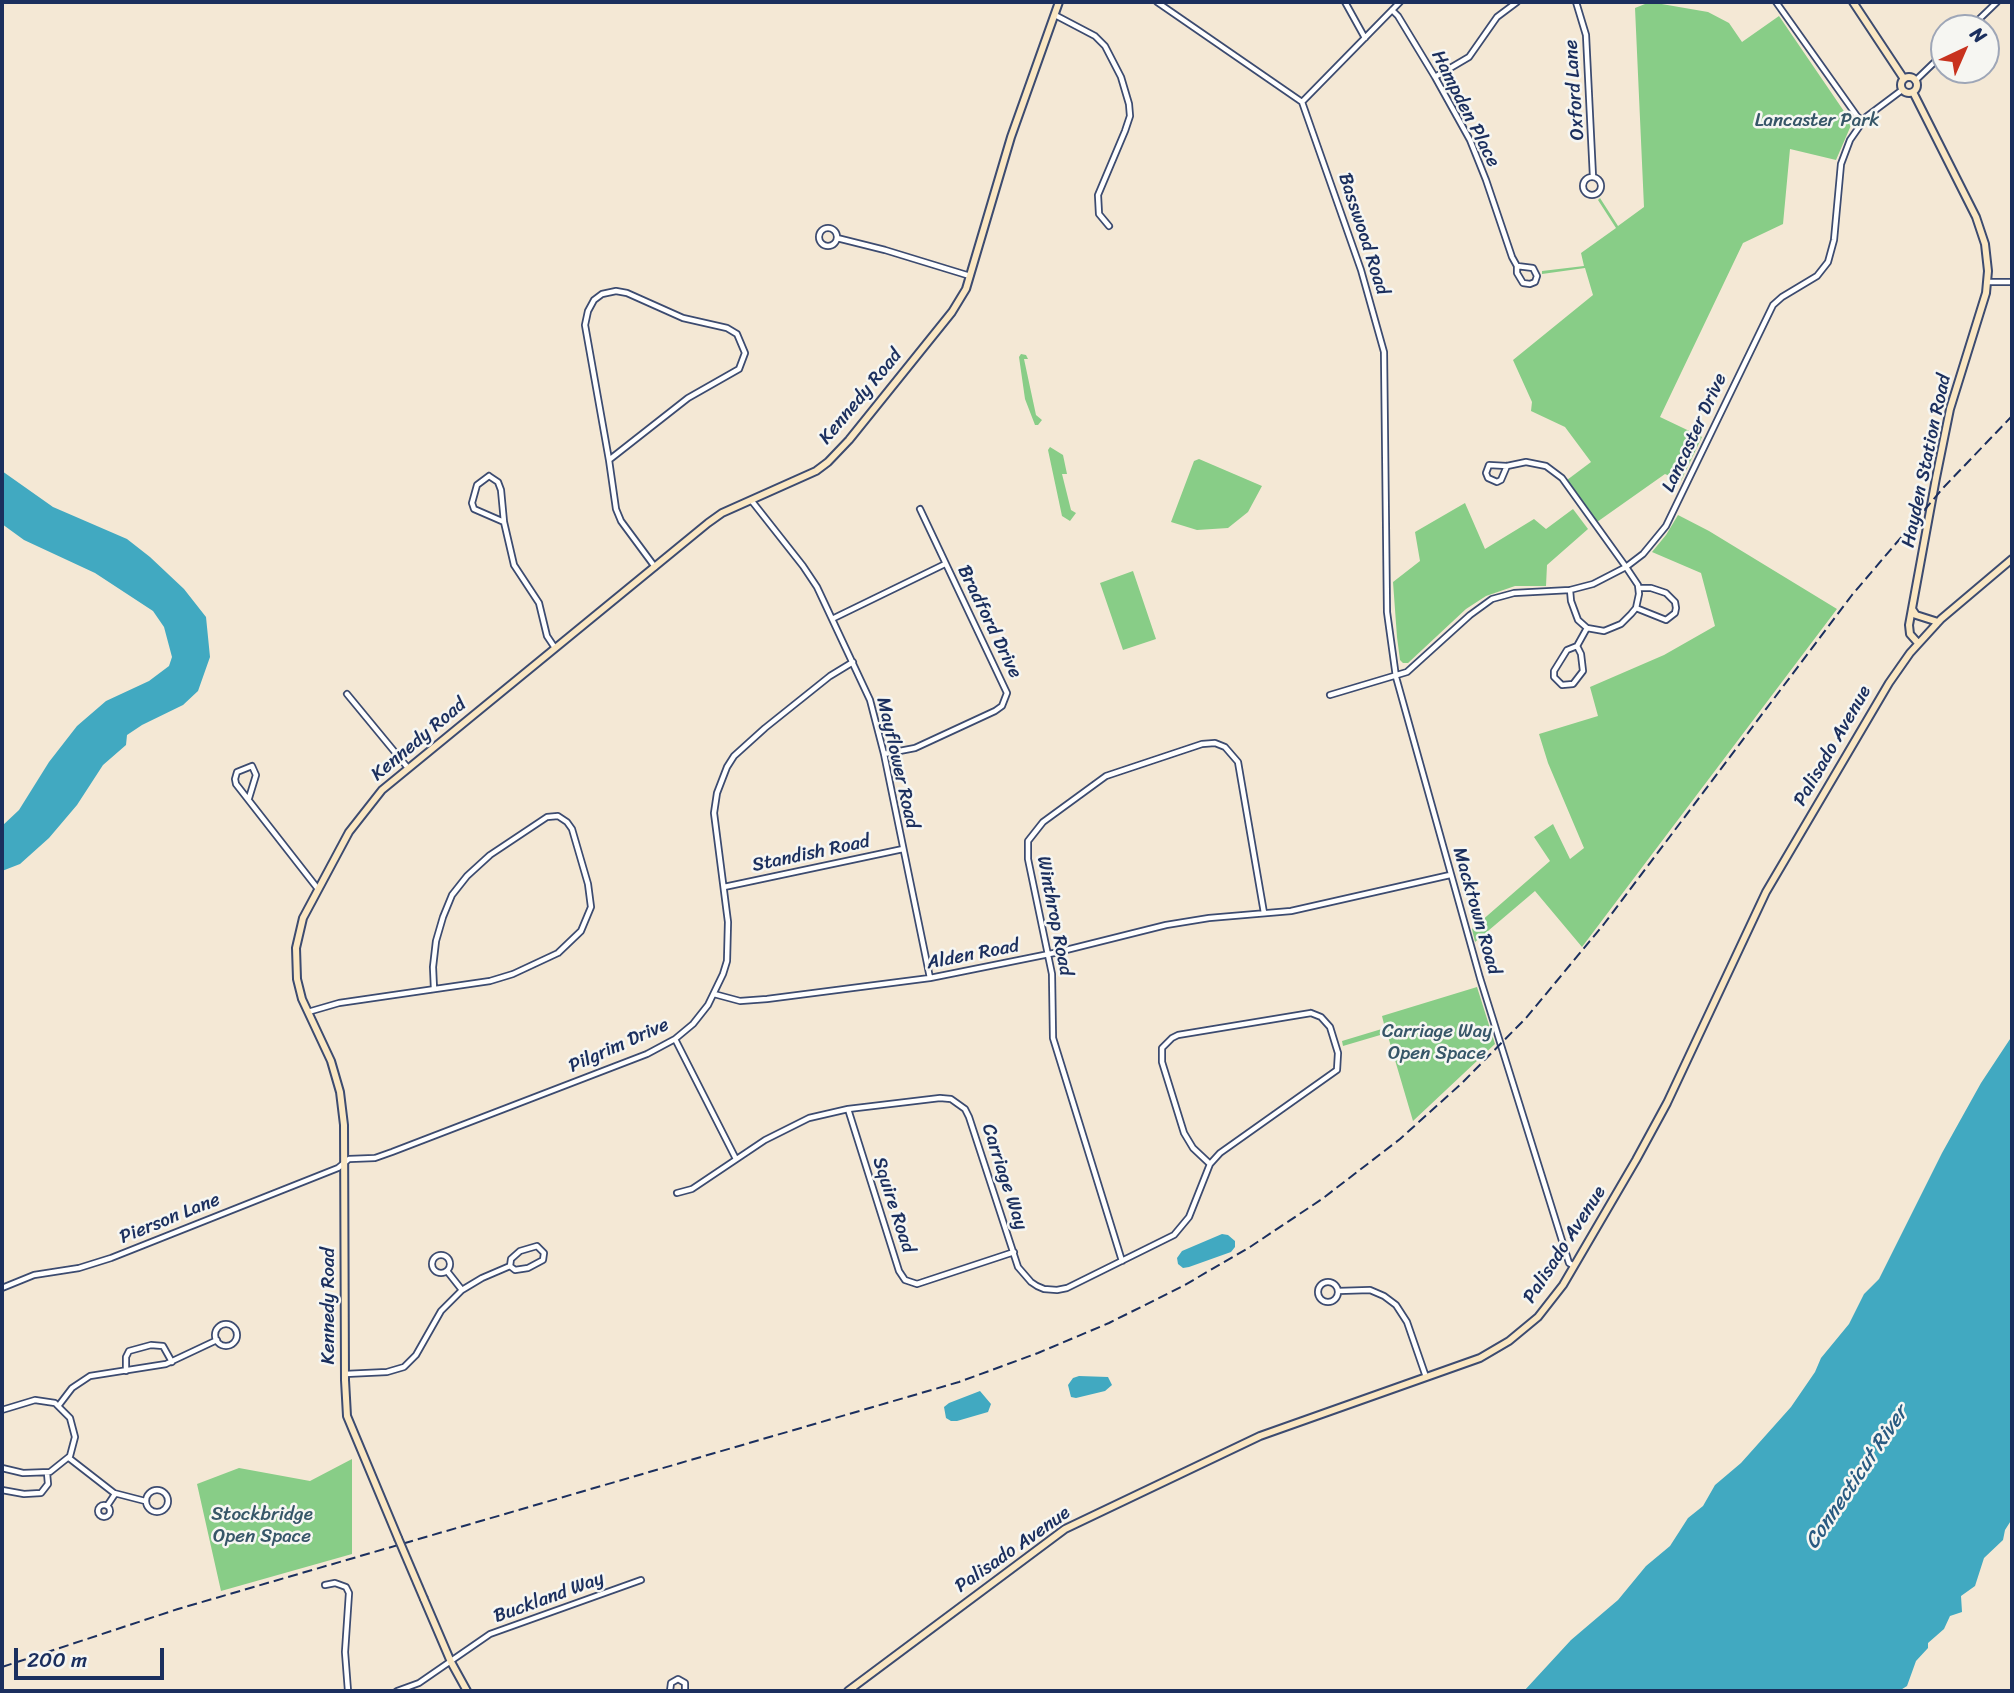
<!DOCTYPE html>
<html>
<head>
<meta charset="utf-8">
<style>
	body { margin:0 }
	#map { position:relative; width:2014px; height:1693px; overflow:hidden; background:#f4e8d5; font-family:Sriracha,sans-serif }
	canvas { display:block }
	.frame { position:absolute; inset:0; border:4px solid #1b2f5e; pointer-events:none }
	.north { position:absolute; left:1930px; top:14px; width:70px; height:70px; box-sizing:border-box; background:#f6f6f2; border:2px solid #9ea6b7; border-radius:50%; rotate:44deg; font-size:19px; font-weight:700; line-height:28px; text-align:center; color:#1b2f5e }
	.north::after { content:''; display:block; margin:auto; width:24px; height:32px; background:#c8321e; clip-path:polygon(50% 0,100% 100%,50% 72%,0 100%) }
	.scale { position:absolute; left:14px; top:1648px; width:150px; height:32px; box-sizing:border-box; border:4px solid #1b2f5e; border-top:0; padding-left:9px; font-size:21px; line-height:24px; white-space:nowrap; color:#1b2f5e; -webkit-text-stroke:5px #f6f6f2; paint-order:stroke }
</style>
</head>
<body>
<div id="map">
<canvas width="2014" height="1693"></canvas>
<div class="frame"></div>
<div class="north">N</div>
<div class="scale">200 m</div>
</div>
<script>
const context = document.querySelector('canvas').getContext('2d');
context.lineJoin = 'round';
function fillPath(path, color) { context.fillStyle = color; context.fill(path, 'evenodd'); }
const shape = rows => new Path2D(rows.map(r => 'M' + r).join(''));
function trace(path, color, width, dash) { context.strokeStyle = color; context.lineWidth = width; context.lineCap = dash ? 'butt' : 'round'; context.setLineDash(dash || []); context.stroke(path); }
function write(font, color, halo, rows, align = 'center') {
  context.font = font + ' Sriracha,sans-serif'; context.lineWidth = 5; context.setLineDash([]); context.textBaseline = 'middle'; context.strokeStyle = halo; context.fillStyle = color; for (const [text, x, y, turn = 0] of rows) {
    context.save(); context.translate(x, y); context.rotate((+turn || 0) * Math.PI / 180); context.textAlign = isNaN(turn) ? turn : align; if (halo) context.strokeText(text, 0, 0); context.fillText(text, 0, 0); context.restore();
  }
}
fillPath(shape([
	[1650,2,1708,12,1729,23,1742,42,1779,16,1852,123,1836,160,1790,149,1783,224,1743,243,1660,417,1702,437,1681,481,1665,474,1597,522,1567,480,1591,462,1565,427,1531,411,1532,402,1513,360,1593,295,1585,268,1542,274,1542,271,1584,266,1581,253,1616,228,1598,200,1600,198,1618,226,1644,207,1635,8],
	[1021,354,1026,355,1028,359,1024,359,1036,415,1042,420,1038,425,1035,425,1025,399,1019,357],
	[1050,447,1063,455,1067,474,1062,474,1071,510,1076,513,1070,521,1062,516,1048,450],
	[1199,459,1262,486,1248,512,1228,528,1197,530,1171,522,1194,461],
	[1465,503,1485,549,1534,519,1546,529,1573,509,1588,529,1547,565,1546,586,1515,586,1486,596,1466,609,1408,663,1403,663,1400,660,1397,637,1393,582,1420,561,1415,532],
	[1678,515,1709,531,1837,609,1582,947,1535,891,1475,942,1472,929,1550,861,1534,837,1553,824,1570,859,1584,848,1548,763,1539,734,1598,716,1590,687,1664,655,1715,626,1701,573,1652,552,1666,535],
	[1133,571,1156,639,1123,650,1100,583],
	[1477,987,1495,1044,1413,1121,1387,1033,1343,1046,1342,1041,1385,1028,1382,1016],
	[352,1459,352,1554,221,1591,197,1484,239,1468,310,1481]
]), '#88cd87');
fillPath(shape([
	[2,471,53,507,127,539,150,557,184,589,206,617,210,657,198,691,183,705,142,725,127,735,126,745,103,765,77,805,49,838,20,864,2,871,2,826,19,810,49,762,77,726,106,701,149,681,169,666,172,657,164,627,153,611,95,573,24,540,2,524],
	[2012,1036,2012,1519,2005,1530,2003,1540,1984,1558,1975,1586,1961,1596,1962,1612,1950,1616,1944,1629,1928,1643,1928,1648,1916,1661,1907,1686,1899,1691,1524,1691,1571,1640,1618,1600,1646,1566,1670,1546,1688,1518,1703,1506,1715,1485,1741,1463,1791,1407,1815,1372,1821,1358,1849,1324,1864,1294,1879,1279,1942,1153,1981,1083],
	[1222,1234,1228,1235,1235,1241,1235,1247,1231,1252,1189,1267,1183,1268,1178,1264,1177,1258,1182,1251],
	[1079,1376,1108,1377,1112,1385,1105,1391,1076,1398,1071,1397,1068,1385,1073,1378],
	[980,1391,991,1404,988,1412,957,1421,951,1421,946,1418,944,1407,949,1403]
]), '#41a9c1');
const street = shape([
	[1157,2,1302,102,1361,270,1384,352,1387,612,1396,677,1480,978,1569,1263,1574,1266],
	[1345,2,1365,38],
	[1576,2,1586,35,1593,177],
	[1776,2,1857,116,1863,121],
	[1392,10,1398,16,1435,77,1470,140,1486,180,1512,257,1517,266,1533,268,1537,276,1535,282,1530,284,1523,283,1517,273,1517,266],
	[1055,15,1095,36,1105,46,1121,77,1129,104,1130,116,1125,131,1098,195,1099,214,1109,226],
	[1970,28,1997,2],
	[1435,77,1469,57,1497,17,1517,2],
	[1915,81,1944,53],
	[1302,102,1400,2],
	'1583 186a9 9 0 1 1 18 0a9 9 0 1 1-18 0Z',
	'819 237a9 9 0 1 1 18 0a9 9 0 1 1-18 0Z',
	[837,238,885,250,970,276],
	[1988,282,2012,282],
	[616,291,627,293,683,318,727,328,737,334,745,353,739,369,688,398,609,460,585,325,588,311,594,300,602,294,616,291],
	[609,460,616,509,621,521,655,567],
	[1507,466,1501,480,1497,482,1488,478,1486,473,1489,465,1507,466,1526,462,1546,466,1562,478,1626,567,1638,585,1639,594,1636,608,1631,614,1621,624,1604,631,1587,628,1578,620,1571,601,1570,590],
	[489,476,498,482,501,490,504,522,474,509,472,503,477,485,489,476],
	[751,500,803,566,817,587,870,700,884,754,930,978],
	[504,522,514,565,539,603,547,636,555,648],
	[1636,608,1666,620,1675,613,1676,608,1675,602,1666,593,1651,588,1639,588],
	[832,619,945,564],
	[1577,646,1581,654,1583,671,1573,684,1562,685,1554,677,1554,671,1567,650,1577,646,1587,628],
	[347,694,408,768],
	[1330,695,1407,672,1470,615,1492,599,1514,593,1570,590,1593,584,1626,567,1643,554,1666,526,1773,305,1782,297,1817,276,1828,262,1834,240,1841,164,1850,140,1866,117,1902,90],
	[884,754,915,748,995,711,1002,706,1007,693,920,509],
	[249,798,256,775,252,766,237,772,235,779,236,784,318,889],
	[724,887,903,849],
	[714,994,740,1001,767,999,930,978,1054,953,1166,925,1209,918,1291,911,1450,875],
	[308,1012,339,1003,490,981,513,974,558,953,581,931,591,907,588,884,572,829,567,822,558,816,547,817,490,855,467,876,452,895,443,917,436,941,433,967,434,989],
	[1311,1013,1321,1017,1330,1027,1338,1053,1337,1070,1220,1153,1210,1164,1193,1148,1184,1133,1162,1062,1162,1048,1172,1038,1178,1035,1311,1013],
	[675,1039,736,1159],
	[848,1109,899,1271,905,1280,917,1284,1014,1252],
	[677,1193,692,1189,765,1140,809,1118,848,1109,940,1098,951,1099,965,1109,969,1117,1018,1267,1031,1282,1037,1286,1044,1289,1057,1290,1067,1288,1174,1235,1189,1217,1210,1164],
	'432 1264a9 9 0 1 1 18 0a9 9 0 1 1-18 0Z',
	[1122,1261,1053,1038,1052,974,1028,859,1028,841,1043,822,1106,776,1202,744,1215,743,1225,747,1238,762,1264,913],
	[447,1271,462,1290],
	'1318 1292a10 10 0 1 1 20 0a10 10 0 1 1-20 0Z',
	[2,1288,34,1275,79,1268,111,1258,338,1168,349,1159,375,1158,392,1152,647,1054,675,1039,693,1024,708,1005,723,974,727,961,728,922,714,813,717,793,727,767,734,756,765,728,830,676,853,662],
	[1338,1291,1370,1290,1384,1296,1396,1305,1407,1322,1426,1377],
	'215 1335a11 11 0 1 1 22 0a11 11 0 1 1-22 0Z',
	[126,1371,126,1357,129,1351,151,1345,163,1346,172,1362],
	[345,1374,387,1372,404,1367,416,1355,441,1311,462,1290,482,1278,510,1266,515,1270,528,1268,543,1260,544,1253,537,1246,520,1251,511,1259,510,1266],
	[59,1405,72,1388,90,1376,166,1364,217,1340],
	[2,1410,35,1400,55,1403,70,1418,75,1437,70,1456,50,1472,23,1473,2,1468],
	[69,1458,114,1493,145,1501],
	'146 1501a11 11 0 1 1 22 0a11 11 0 1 1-22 0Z',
	[2,1490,24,1494,41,1493,48,1484,47,1473],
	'98 1511a6 6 0 1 1 12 0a6 6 0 1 1-12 0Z',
	[107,1506,115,1494],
	[325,1585,335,1583,346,1587,349,1593,345,1652,348,1691],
	[397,1691,419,1683,490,1634,641,1580],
	[670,1691,671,1683,678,1679,685,1683,685,1691]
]);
const secondary = shape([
	[1853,2,1904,79],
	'1901 85a8 8 0 1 1 16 0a8 8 0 1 1-16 0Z',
	[1913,92,1976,217,1985,244,1988,271,1986,293,1950,409,1936,478,1909,625,1910,634,1918,643],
	[1912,609,1916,615,1938,622],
	[398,1538,347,1416,345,1380,344,1125,340,1092,331,1061,302,999,297,979,296,948,303,918,349,832,382,790,708,523,722,513,816,471,828,462,849,440,952,312,966,289,1011,137,1059,2],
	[424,1599,451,1662,467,1691],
	[848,1691,1065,1529,1260,1436,1480,1358,1509,1341,1538,1317,1563,1285,1636,1160,1667,1103,1766,892,1889,683,1910,653,1941,619,2012,559]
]);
trace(street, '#3c4b70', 8);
trace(secondary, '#3c4b70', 10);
trace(street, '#fff', 4.5);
trace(secondary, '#fae7c3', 6);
trace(shape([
	[2,1667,178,1609,959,1382,1038,1353,1109,1323,1183,1286,1250,1247,1322,1199,1400,1139,1462,1083,1526,1018,1604,924,1852,595,1944,487,2012,416]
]), '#1b2f5e', 2, [10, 5]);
const secondaryBridge = shape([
	[398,1538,424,1599]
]);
trace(secondaryBridge, '#3c4b70', 10, []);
trace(secondaryBridge, '#fae7c3', 6);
write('19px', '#1b2f5e', '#f6f6f2', [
	["Oxford Lane",1575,90,-94],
	["Hampden Place",1465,109,63],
	["Basswood Road",1363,234,72],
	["Kennedy Road",861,397,-50],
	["Lancaster Drive",1695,433,-65],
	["Hayden Station Road",1927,461,-78],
	["Bradford Drive",989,622,64],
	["Kennedy Road",419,740,-40],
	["Palisado Avenue",1833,746,-60],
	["Mayflower Road",897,763,77],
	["Standish Road",811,854,-12],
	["Macktown Road",1476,911,74],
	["Winthrop Road",1054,916,79],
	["Alden Road",973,955,-11],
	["Pilgrim Drive",619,1046,-24],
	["Carriage Way",1004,1177,72],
	["Squire Road",893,1205,72],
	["Pierson Lane",170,1219,-22],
	["Palisado Avenue",1565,1245,-57],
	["Kennedy Road",329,1306,-90],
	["Palisado Avenue",1013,1550,-35],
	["Buckland Way",549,1598,-20]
]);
write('19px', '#365668', '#f6f6f2', [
	["Lancaster Park",1817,121],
	["Carriage Way",1437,1032],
	["Open Space",1437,1054],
	["Stockbridge",262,1515],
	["Open Space",262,1537]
]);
write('italic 21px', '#285a81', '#f6f6f2', [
	["Connecticut River",1857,1478,-56]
]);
</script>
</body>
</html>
